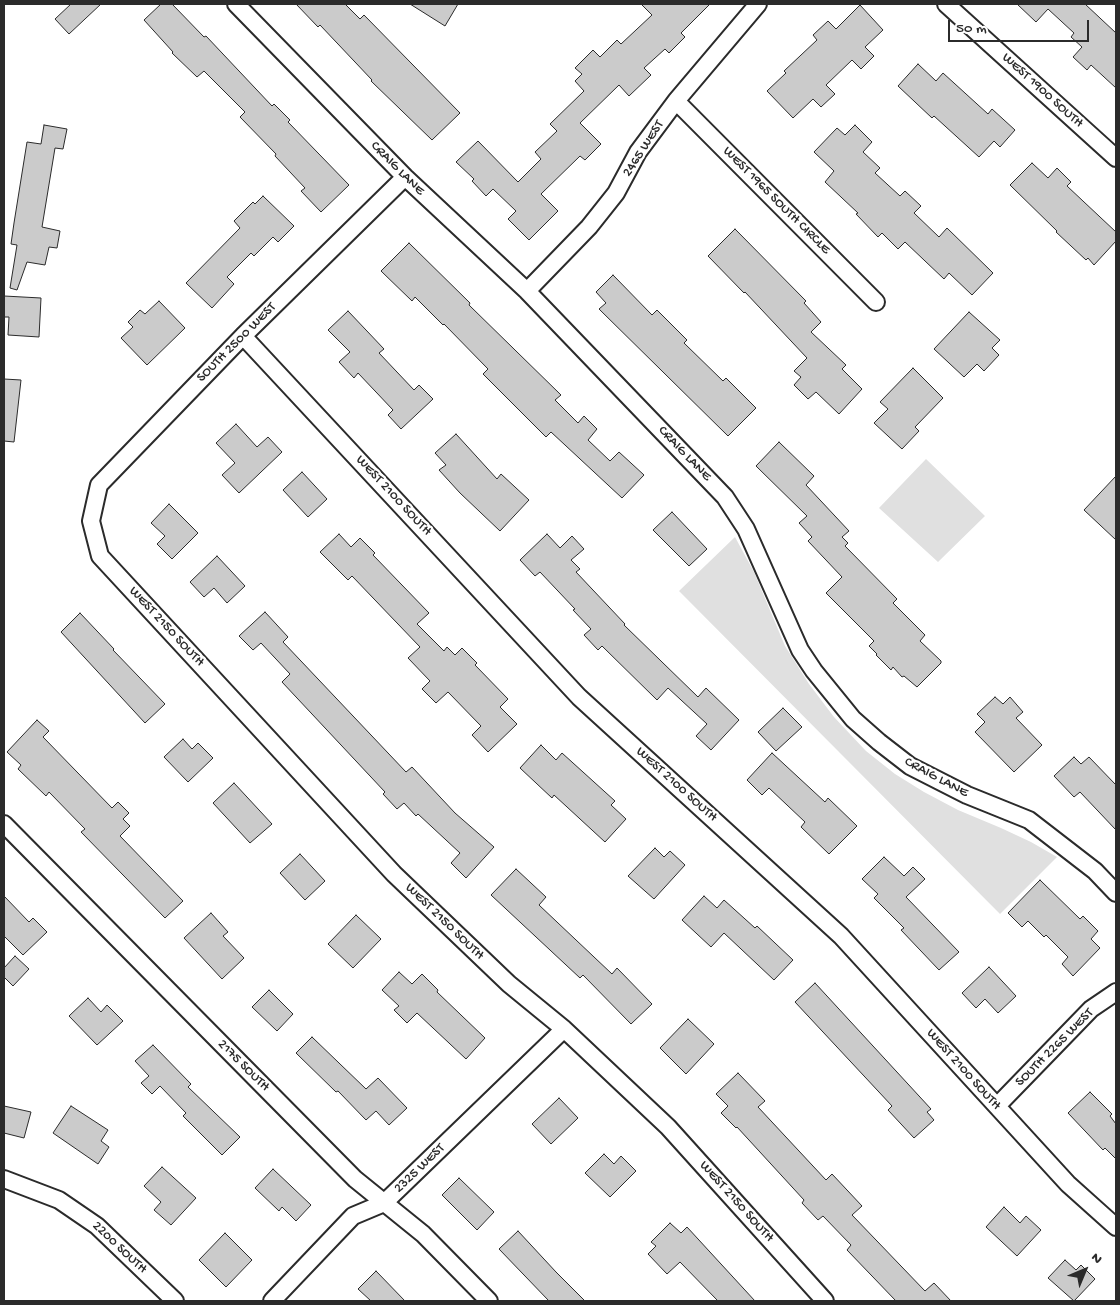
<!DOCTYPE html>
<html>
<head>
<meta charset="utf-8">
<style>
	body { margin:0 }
	#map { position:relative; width:1120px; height:1305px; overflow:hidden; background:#fff; font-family:"Gochi Hand",sans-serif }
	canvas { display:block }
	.frame { position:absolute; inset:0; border:5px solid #2b2b2b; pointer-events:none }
	.north { position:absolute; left:1060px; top:1245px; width:50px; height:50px; -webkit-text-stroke:4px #fff; paint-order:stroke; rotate:45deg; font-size:14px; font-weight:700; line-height:20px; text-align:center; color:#2b2b2b }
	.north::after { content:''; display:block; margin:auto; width:18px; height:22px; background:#2b2b2b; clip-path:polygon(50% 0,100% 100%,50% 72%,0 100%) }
	.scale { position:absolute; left:948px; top:20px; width:141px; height:22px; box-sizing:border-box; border:2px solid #2b2b2b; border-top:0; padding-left:6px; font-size:15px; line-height:18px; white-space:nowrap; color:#2b2b2b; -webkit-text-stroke:4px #fff; paint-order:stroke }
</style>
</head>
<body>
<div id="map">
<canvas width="1120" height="1305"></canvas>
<div class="frame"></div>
<div class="north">N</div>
<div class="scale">50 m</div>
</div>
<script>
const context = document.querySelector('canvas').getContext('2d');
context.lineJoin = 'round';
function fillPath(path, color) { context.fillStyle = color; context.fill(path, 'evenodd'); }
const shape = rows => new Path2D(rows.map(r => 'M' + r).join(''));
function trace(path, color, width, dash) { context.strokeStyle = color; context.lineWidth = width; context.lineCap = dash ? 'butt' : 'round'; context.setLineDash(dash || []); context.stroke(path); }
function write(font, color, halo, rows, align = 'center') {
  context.font = font + ' "Gochi Hand",sans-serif'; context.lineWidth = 4.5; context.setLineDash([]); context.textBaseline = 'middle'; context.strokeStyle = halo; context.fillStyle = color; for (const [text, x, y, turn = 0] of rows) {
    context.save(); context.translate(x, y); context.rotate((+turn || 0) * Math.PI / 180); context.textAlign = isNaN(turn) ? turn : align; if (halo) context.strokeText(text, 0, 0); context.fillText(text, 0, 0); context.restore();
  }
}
fillPath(shape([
	[926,459,985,516,938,562,879,508],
	[735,537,754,572,785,646,809,684,834,717,866,751,895,774,924,792,958,810,1001,828,1031,842,1057,857,1000,914,679,591]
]), '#e0e0e0');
const building = shape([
	[71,4,101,4,69,34,55,19,71,4],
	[161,4,172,4,204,37,206,36,272,106,274,104,290,120,288,122,349,185,321,212,301,191,305,188,275,156,276,154,240,117,245,112,204,71,197,77,172,53,173,52,144,20,161,4],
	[296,4,345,4,360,19,364,15,460,113,432,140,371,81,372,80,320,25,318,27,296,4],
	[410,4,458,4,445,26,410,4],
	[641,4,710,4,681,33,685,37,669,53,665,49,644,68,651,75,629,96,619,85,580,123,601,144,585,160,580,156,541,194,558,211,529,240,508,219,516,211,493,189,486,196,472,181,474,179,456,162,478,141,518,182,541,159,535,152,557,131,550,124,584,91,575,81,582,74,575,68,593,50,600,57,617,40,621,44,652,15,641,4],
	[1017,4,1085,4,1116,33,1116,88,1091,65,1087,70,1073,57,1082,47,1071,37,1074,33,1048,9,1036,22,1017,4],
	[860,5,883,30,865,47,874,56,861,69,852,60,826,85,835,94,821,107,813,99,793,118,767,91,786,73,784,71,817,40,813,35,828,21,836,29,860,5],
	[918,64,936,81,943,73,988,114,992,109,1015,130,1000,147,994,141,979,157,934,116,932,118,898,86,918,64],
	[44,125,67,129,63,149,55,148,42,227,60,231,57,248,49,247,45,265,27,262,17,290,10,288,17,245,11,244,14,223,27,142,41,144,44,125],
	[855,125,872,142,863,152,880,168,875,173,900,196,905,191,921,206,914,213,939,237,947,228,993,273,972,295,949,273,944,279,905,242,898,249,882,233,878,237,856,214,858,213,825,182,834,171,814,152,837,128,845,135,855,125],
	[1032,163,1048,178,1057,168,1071,182,1067,186,1116,232,1116,241,1094,265,1088,258,1086,260,1056,232,1057,231,1010,185,1032,163],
	[263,196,294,226,278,242,273,237,254,256,251,253,227,277,234,284,212,308,186,283,240,228,234,221,253,202,255,204,263,196],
	[735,229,806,301,804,303,821,322,811,332,846,365,842,369,862,389,839,414,816,392,808,399,794,385,801,377,794,371,807,358,745,292,744,293,708,256,735,229],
	[409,243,470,303,469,305,561,395,555,400,578,423,584,416,597,429,588,440,610,461,619,452,644,475,622,498,551,432,546,437,483,374,488,369,444,324,443,325,415,297,412,301,381,271,409,243],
	[613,275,652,315,657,310,687,340,684,343,723,381,726,378,756,408,728,436,599,309,606,303,596,292,613,275],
	[4,296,41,298,39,337,8,335,9,317,4,317,4,296],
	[159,301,185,328,147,365,121,338,133,327,128,322,140,310,145,314,159,301],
	[348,311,384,349,379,353,414,390,419,385,433,399,401,429,388,415,393,410,358,373,354,378,339,362,350,352,328,330,348,311],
	[969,312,1000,340,992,348,999,355,984,371,977,364,964,377,934,349,969,312],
	[913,368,943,398,915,427,919,431,902,449,874,423,888,409,880,402,913,368],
	[4,379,21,380,14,442,4,441,4,379],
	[236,424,257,447,268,437,282,452,239,493,222,475,235,463,216,443,236,424],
	[456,434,497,479,501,474,529,500,500,531,460,493,439,470,446,465,435,453,456,434],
	[779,442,814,476,806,485,849,531,842,537,848,543,845,546,897,599,893,603,925,635,920,641,941,661,941,663,917,687,904,676,902,677,893,667,891,670,876,655,877,654,869,646,874,641,826,593,842,577,808,541,812,537,799,523,807,516,756,466,779,442],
	[302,472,327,499,308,517,283,490,302,472],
	[1116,476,1116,540,1084,510,1116,476],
	[169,504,198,533,172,559,157,544,165,536,151,523,169,504],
	[672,512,707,549,689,566,653,530,672,512],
	[339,534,351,547,360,538,375,553,373,555,429,613,417,624,444,651,447,647,455,655,462,648,477,663,475,665,508,699,500,707,517,724,488,752,472,735,481,726,448,692,436,703,422,689,430,681,408,658,420,647,352,576,348,580,320,552,339,534],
	[547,534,560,548,572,536,584,549,571,560,580,569,576,572,625,624,624,625,698,697,706,688,739,720,711,750,696,736,707,724,668,688,657,700,602,646,598,650,584,635,591,629,573,610,575,609,540,572,535,576,520,560,547,534],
	[217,556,245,586,227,603,214,588,204,597,190,582,217,556],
	[265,612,288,637,283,642,406,772,412,767,455,813,494,847,466,878,451,863,460,853,418,814,416,816,404,803,397,809,383,794,385,792,282,682,290,674,261,643,253,650,239,636,265,612],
	[80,613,114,649,113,650,165,704,145,723,61,632,80,613],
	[995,697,1003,704,1010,697,1023,712,1016,718,1042,745,1014,772,975,732,985,722,977,714,995,697],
	[783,708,802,727,776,751,758,732,783,708],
	[37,720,49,731,43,737,112,808,118,802,129,813,123,819,130,826,120,836,183,901,165,918,81,832,85,829,49,792,46,796,18,769,21,765,7,752,37,720],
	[183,739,192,749,198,743,213,758,188,782,164,757,183,739],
	[541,745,556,760,562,753,615,801,611,805,626,819,605,842,554,795,552,798,520,768,541,745],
	[772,753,825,802,828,798,857,826,829,854,801,827,805,822,769,788,762,795,747,780,772,753],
	[1074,757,1081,764,1089,757,1116,785,1116,830,1080,792,1074,797,1054,776,1074,757],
	[234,783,272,824,250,843,213,803,234,783],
	[655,848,664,857,670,851,685,865,654,899,628,876,655,848],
	[300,854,325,881,305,900,280,873,300,854],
	[884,857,904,876,913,867,925,879,906,897,959,952,939,970,901,930,904,928,874,898,878,894,862,879,884,857],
	[516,869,546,897,539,905,612,974,617,968,652,1004,631,1024,583,975,580,978,491,895,516,869],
	[1040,880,1080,919,1083,916,1098,931,1091,939,1100,948,1073,976,1062,964,1068,957,1046,935,1044,937,1028,921,1022,927,1008,913,1040,880],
	[4,896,29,922,33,918,47,932,23,955,4,936,4,896],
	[704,896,717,908,724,900,755,928,757,926,793,960,774,980,724,933,711,947,682,920,704,896],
	[211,913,228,932,223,936,244,958,222,979,184,938,211,913],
	[356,915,381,939,353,968,328,944,356,915],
	[15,956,29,969,13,986,4,977,4,968,15,956],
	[989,967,1016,996,998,1013,985,999,976,1008,962,993,989,967],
	[399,972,412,984,422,974,438,990,437,992,485,1038,466,1059,417,1013,407,1023,394,1010,399,1006,382,990,399,972],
	[815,983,931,1109,927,1112,934,1120,914,1138,888,1110,892,1106,795,1002,815,983],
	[269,990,293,1014,277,1031,252,1007,269,990],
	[88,998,101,1012,107,1005,123,1021,97,1045,69,1016,88,998],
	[688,1019,714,1044,686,1074,660,1048,688,1019],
	[312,1037,366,1089,378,1078,407,1108,389,1125,376,1111,366,1120,338,1091,336,1092,296,1053,312,1037],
	[153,1045,191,1084,188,1087,240,1137,222,1155,183,1116,186,1113,160,1086,152,1094,141,1083,149,1076,135,1061,153,1045],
	[738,1073,765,1101,758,1107,826,1180,832,1174,862,1206,852,1215,925,1291,934,1283,951,1301,896,1301,847,1250,851,1245,823,1216,818,1220,802,1203,804,1200,737,1127,736,1128,721,1113,728,1106,716,1094,738,1073],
	[1090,1092,1112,1114,1110,1116,1116,1124,1116,1159,1105,1148,1103,1150,1068,1113,1090,1092],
	[559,1098,578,1118,551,1144,532,1124,559,1098],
	[4,1106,31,1112,24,1138,4,1133,4,1106],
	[71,1106,108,1130,101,1141,109,1147,98,1164,53,1133,71,1106],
	[604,1154,614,1164,621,1156,636,1171,610,1197,585,1173,604,1154],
	[162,1167,196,1198,171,1225,154,1210,161,1202,144,1186,162,1167],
	[273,1169,311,1205,296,1221,282,1207,279,1211,255,1188,273,1169],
	[459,1178,494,1212,477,1230,442,1195,459,1178],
	[1004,1207,1020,1223,1026,1216,1041,1230,1017,1256,986,1227,1004,1207],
	[670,1223,681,1233,687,1227,755,1301,718,1301,680,1262,667,1274,648,1254,656,1246,651,1242,670,1223],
	[518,1231,556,1272,585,1301,549,1301,499,1249,518,1231],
	[225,1233,252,1260,226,1287,199,1260,225,1233],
	[1065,1260,1076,1270,1081,1265,1095,1279,1074,1301,1048,1278,1065,1260],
	[376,1271,405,1301,371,1301,358,1289,376,1271]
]);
fillPath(building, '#cbcbcb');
trace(building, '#2b2b2b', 1);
const street = shape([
	[236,4,405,177,527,291,725,497,746,529,800,650,814,671,853,719,879,742,910,766,967,795,1029,820,1095,871,1116,893],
	[946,4,1116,158],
	[676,101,876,302],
	[405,177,243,336,99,485,91,521,100,556,394,874,509,984,564,1029,668,1127,825,1301],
	[527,291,589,227,616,193,638,152,676,101,758,4],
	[243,336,579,697,841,936,1068,1184,1116,1227],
	[4,824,355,1179,423,1234,489,1301],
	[997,1106,1091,1009,1116,992],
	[4,1179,59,1200,97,1226,175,1301],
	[272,1301,353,1216,384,1203,564,1029]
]);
trace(street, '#2b2b2b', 20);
trace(street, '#fff', 16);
write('14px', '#2b2b2b', '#fff', [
	["WEST 1900 SOUTH",1042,91,42],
	["2465 WEST",644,149,-57],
	["CRAIG LANE",397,169,45],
	["WEST 1965 SOUTH CIRCLE",776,201,45],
	["SOUTH 2500 WEST",237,343,-45],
	["CRAIG LANE",684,454,46],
	["WEST 2100 SOUTH",393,496,47],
	["WEST 2150 SOUTH",166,627,47],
	["CRAIG LANE",936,778,28],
	["WEST 2100 SOUTH",676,785,42],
	["WEST 2150 SOUTH",444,922,44],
	["SOUTH 2265 WEST",1055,1048,-45],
	["2175 SOUTH",243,1066,45],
	["WEST 2100 SOUTH",963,1070,48],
	["2325 WEST",420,1169,-44],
	["WEST 2150 SOUTH",736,1202,48],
	["2200 SOUTH",119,1248,43]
]);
</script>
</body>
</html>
